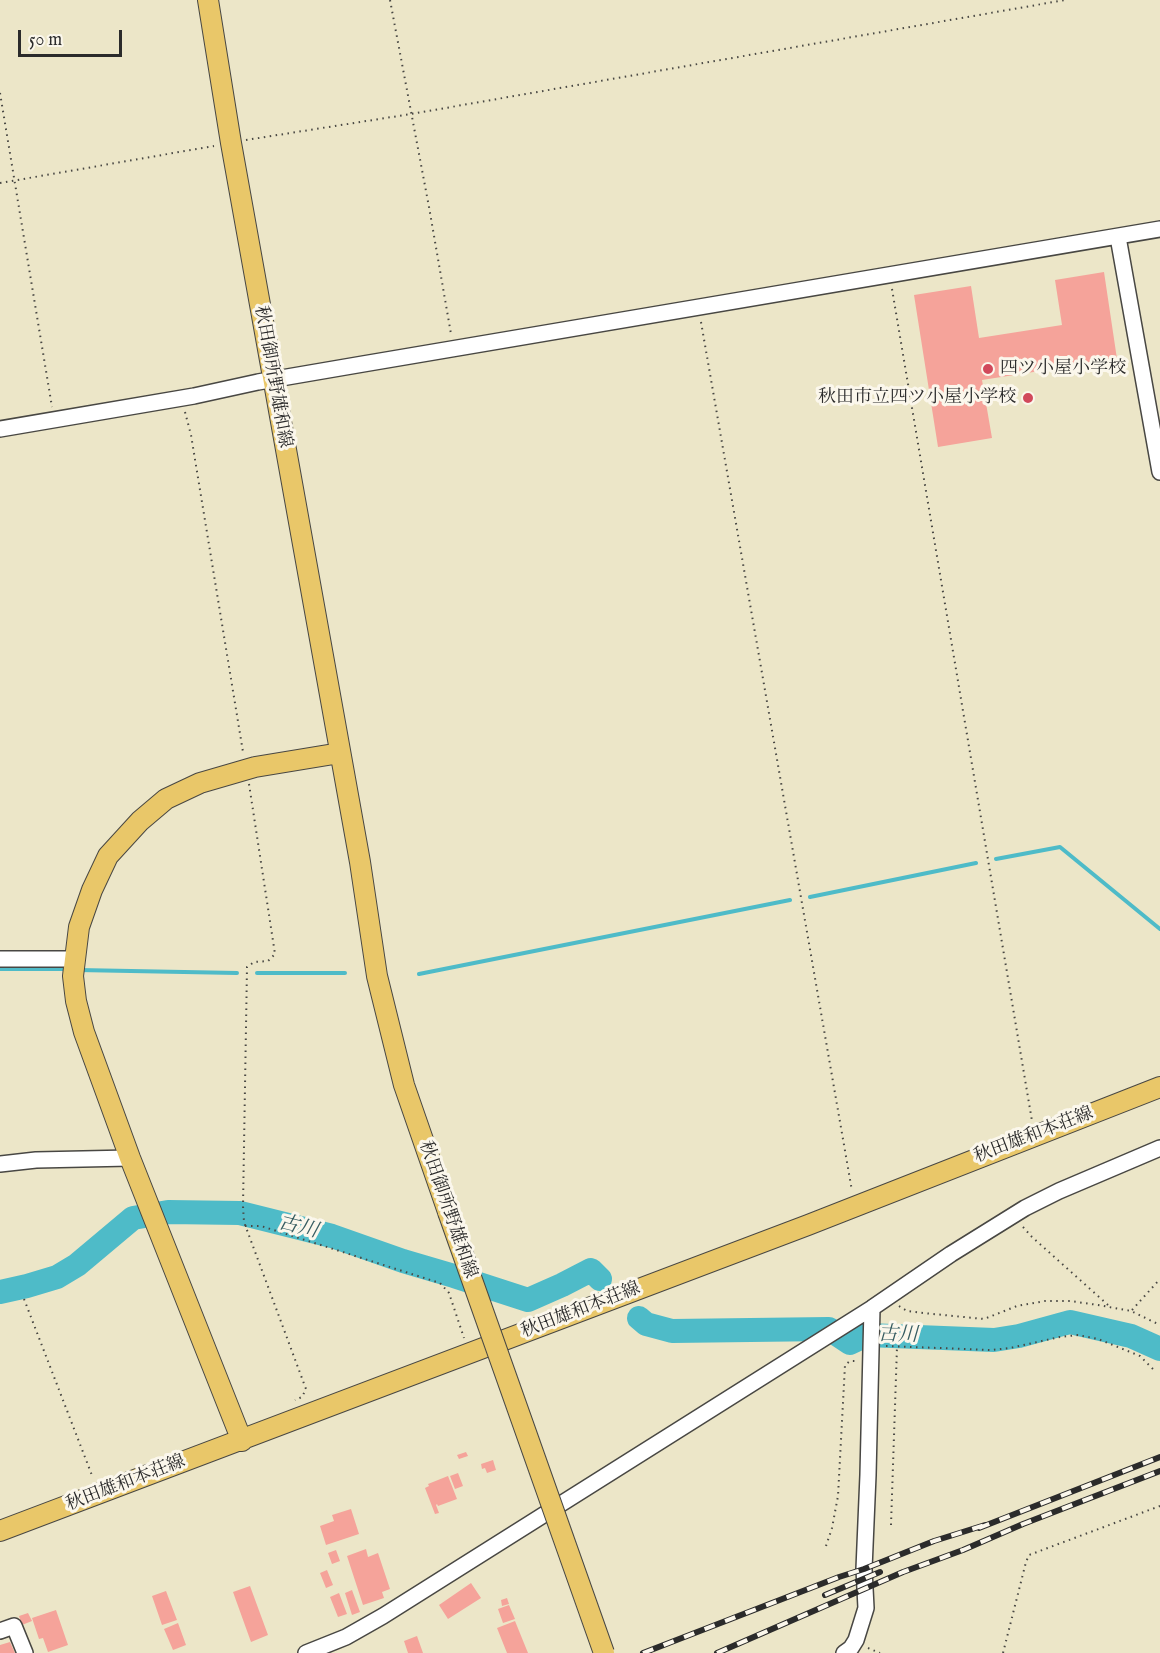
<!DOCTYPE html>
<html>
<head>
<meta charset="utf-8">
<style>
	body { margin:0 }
	#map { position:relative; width:1160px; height:1653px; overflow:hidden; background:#ece6c8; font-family:"IM FELL English",serif }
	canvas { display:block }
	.scale { position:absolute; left:18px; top:30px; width:104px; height:27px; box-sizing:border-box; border:3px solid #2b2b2b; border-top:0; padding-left:8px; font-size:18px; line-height:21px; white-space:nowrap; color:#2b2b2b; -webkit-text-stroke:4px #fbf7ec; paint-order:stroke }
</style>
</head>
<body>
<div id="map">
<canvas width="1160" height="1653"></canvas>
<div class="scale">50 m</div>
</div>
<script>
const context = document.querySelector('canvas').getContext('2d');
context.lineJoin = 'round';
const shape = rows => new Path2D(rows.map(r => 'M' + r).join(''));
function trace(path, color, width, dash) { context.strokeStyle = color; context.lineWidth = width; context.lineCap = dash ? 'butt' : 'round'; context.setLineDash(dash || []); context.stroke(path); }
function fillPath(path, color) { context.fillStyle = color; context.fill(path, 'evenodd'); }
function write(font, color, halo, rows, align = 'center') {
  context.font = font + ' "IM FELL English","Noto Serif JP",serif'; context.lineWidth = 6; context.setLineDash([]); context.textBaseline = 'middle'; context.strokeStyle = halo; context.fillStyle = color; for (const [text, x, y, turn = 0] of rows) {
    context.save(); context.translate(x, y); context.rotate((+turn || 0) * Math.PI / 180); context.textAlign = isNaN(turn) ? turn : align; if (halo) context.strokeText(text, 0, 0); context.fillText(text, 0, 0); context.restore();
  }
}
trace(shape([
	[996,859,1060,847,1160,929],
	[810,897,976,863],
	[0,969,68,969],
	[78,970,237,973],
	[257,973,345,973],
	[419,974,790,900]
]), '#4ebbc8', 4);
trace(shape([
	[0,1292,27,1286,57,1277,77,1265,133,1218,168,1212,240,1213,332,1236,403,1261,454,1276,528,1300,562,1285,591,1270,600,1279],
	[639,1318,646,1324,672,1331,829,1329,850,1343,867,1335,994,1340,1019,1336,1070,1322,1131,1336,1160,1349]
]), '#4ebbc8', 24);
fillPath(shape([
	[1104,272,1117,359,982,380,992,438,938,447,914,295,971,286,979,338,1062,325,1055,280],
	[466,1452,468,1456,459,1459,457,1455],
	[493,1460,496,1470,487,1473,485,1468,482,1469,481,1464],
	[458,1473,463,1486,455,1489,450,1476],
	[448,1476,457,1499,438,1506,437,1504,436,1505,439,1513,435,1514,425,1488,429,1486,428,1484],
	[351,1509,359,1534,326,1545,320,1526,334,1521,332,1515],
	[366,1549,368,1557,378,1553,390,1589,382,1592,384,1598,363,1605,347,1556],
	[336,1550,340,1561,332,1564,328,1553],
	[327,1570,333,1585,326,1588,320,1573],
	[471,1583,481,1598,448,1619,439,1605],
	[250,1586,268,1635,251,1642,233,1592],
	[352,1590,360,1612,352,1615,345,1593],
	[166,1591,177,1620,162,1625,152,1596],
	[339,1593,347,1614,338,1617,330,1597],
	[507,1598,509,1604,502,1606,501,1600],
	[509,1605,515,1619,503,1623,498,1609],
	[56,1610,68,1645,48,1652,43,1638,39,1639,32,1618],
	[28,1613,32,1621,22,1625,19,1616],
	[515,1621,528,1653,507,1653,497,1628],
	[178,1623,186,1645,173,1650,164,1629],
	[417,1636,423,1653,408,1653,404,1641],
	[10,1642,15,1653,0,1653,0,1645]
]), '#f5a39a');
const minor = shape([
	[1118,237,1160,472],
	[0,429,194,396,258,382,363,364,1160,229],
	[0,959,75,959],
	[0,1164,36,1160,130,1158],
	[0,1631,14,1626,25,1653],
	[306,1653,346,1637,383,1616,872,1308,951,1254,1025,1208,1059,1191,1160,1148],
	[844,1653,851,1648,856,1640,866,1608,864,1569,868,1475,872,1308]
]);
const major = shape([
	[208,0,231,143,360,862,377,976,404,1085,448,1212],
	[242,1441,130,1158,84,1032,76,1001,73,976,79,927,92,890,108,856,140,821,166,799,200,783,255,767,340,753],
	[0,1531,808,1225,1160,1087]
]);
trace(minor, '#484743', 18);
trace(major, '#484743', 22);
trace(shape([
	[390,0,429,207,451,334],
	[0,93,52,407],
	[246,140,411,114,1065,0],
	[0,183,214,146],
	[892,289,1032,1121],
	[701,322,852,1191],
	[185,412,191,435,243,752],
	[249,784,275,954,268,961,254,962,247,967,243,1206,244,1222,306,1389,302,1397,295,1400],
	[245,1226,261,1226,440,1283,449,1293,464,1338],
	[1023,1227,1032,1237,1109,1306],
	[24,1299,93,1478],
	[899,1306,907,1311,923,1313,984,1319,1017,1306,1045,1301,1070,1301,1098,1305,1131,1311,1160,1325],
	[1132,1310,1160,1279],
	[886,1346,991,1350,1010,1348,1060,1337,1078,1335,1098,1339,1140,1356,1154,1370],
	[891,1525,897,1347],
	[826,1546,832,1528,838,1496,845,1365,850,1361,856,1361],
	[868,1648,880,1653],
	[1003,1653,1026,1562,1029,1555,1160,1506]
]), '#484743', 2, [1.5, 4.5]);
trace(minor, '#fff', 15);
trace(major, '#e9c769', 20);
const rail = shape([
	[979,1528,1160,1457],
	[825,1595,880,1572],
	[643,1653,839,1577,864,1569,934,1541,985,1525],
	[717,1653,903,1572,963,1550,1023,1524,1160,1471]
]);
trace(rail, '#2b2b2b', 6);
trace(rail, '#fbf7ec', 4, [11]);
const majorBridge = shape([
	[448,1212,604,1653]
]);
trace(majorBridge, '#484743', 22, []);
trace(majorBridge, '#e9c769', 20);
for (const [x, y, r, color] of [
	[988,369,6,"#d1495b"],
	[1028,398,6,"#d1495b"]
]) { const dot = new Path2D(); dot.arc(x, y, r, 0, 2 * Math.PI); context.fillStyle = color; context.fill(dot); trace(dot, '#fbf7ec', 2); }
write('18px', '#2b2b2b', '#fbf7ec', [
	["四ツ小屋小学校",1000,369],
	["秋田市立四ツ小屋小学校",1016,398,"right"]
], 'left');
write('18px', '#2b2b2b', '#fbf7ec', [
	["秋田御所野雄和線",272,377,80],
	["秋田雄和本荘線",1034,1136,-21],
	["秋田御所野雄和線",447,1210,71],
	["秋田雄和本荘線",581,1311,-21],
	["秋田雄和本荘線",126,1484,-21]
]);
write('italic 20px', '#375d62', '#fbf7ec', [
	["古川",298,1228,14],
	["古川",898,1336,2]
]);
</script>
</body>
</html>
